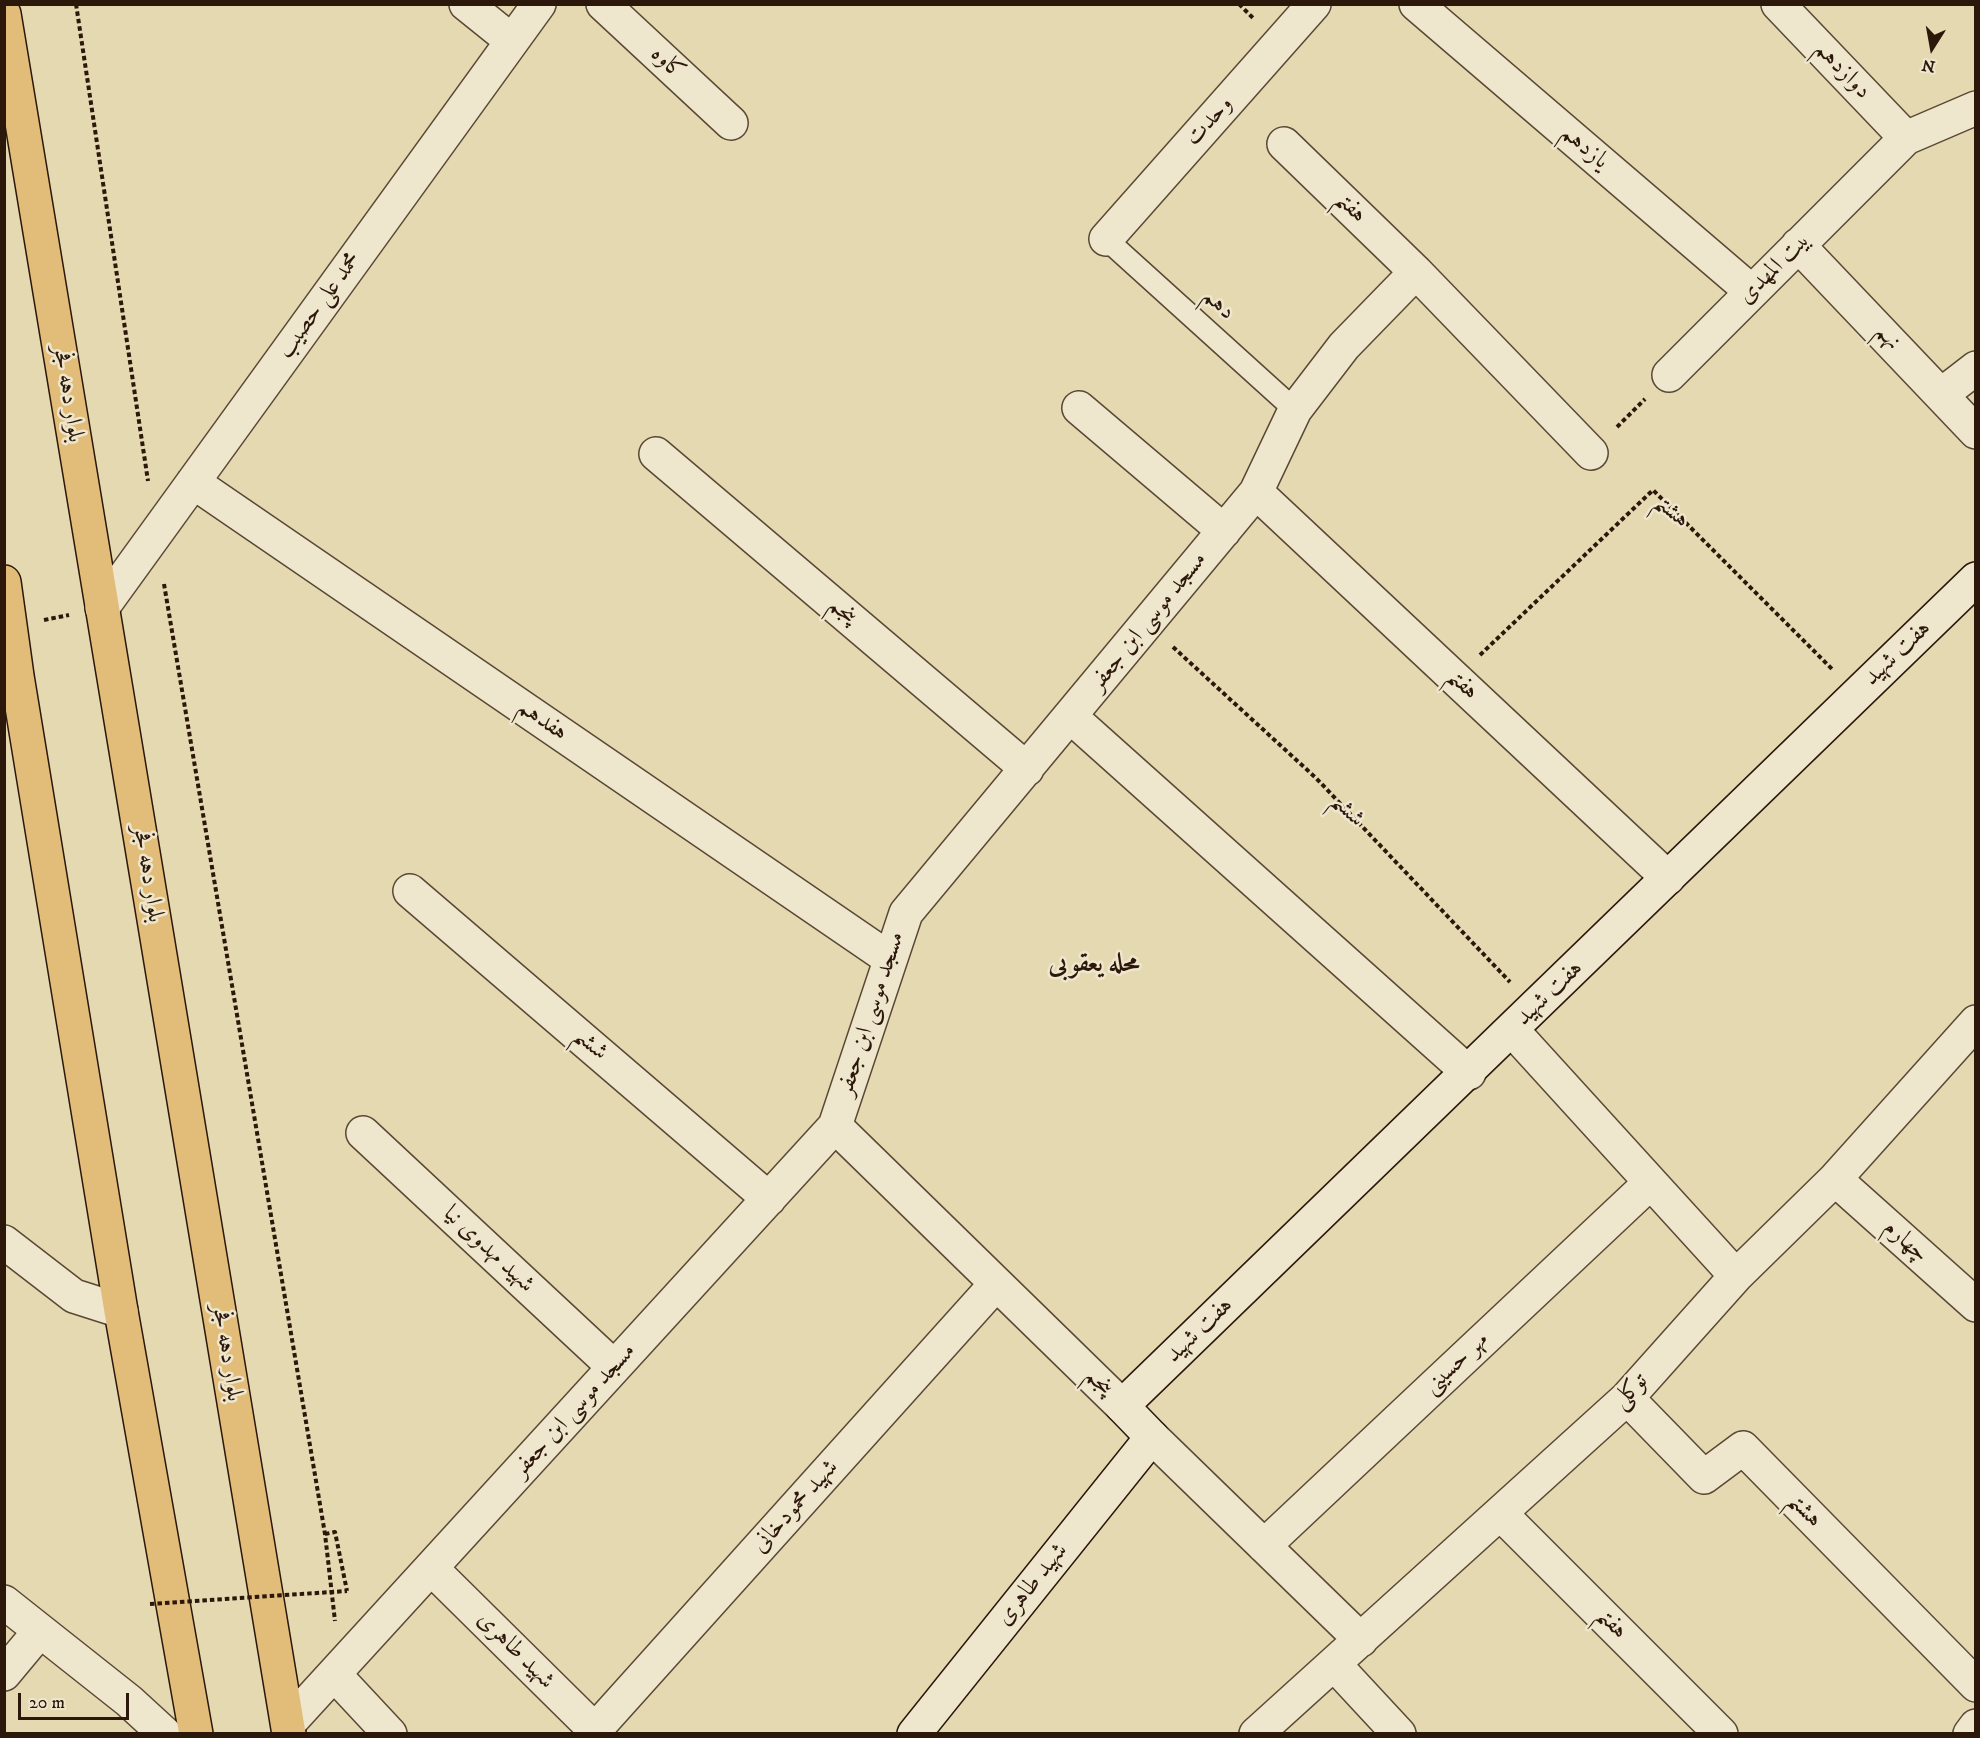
<!DOCTYPE html>
<html>
<head>
<meta charset="utf-8">
<style>
	body { margin:0 }
	#map { position:relative; width:1980px; height:1738px; overflow:hidden; background:#e5d9b2; font-family:"IM FELL DW Pica",serif }
	canvas { display:block }
	.frame { position:absolute; inset:0; border:6px solid #2c180b; pointer-events:none }
	.north { position:absolute; left:1902px; top:18px; width:60px; height:60px; -webkit-text-stroke:4px #eee6cd; paint-order:stroke; rotate:191deg; font-size:16px; font-weight:700; line-height:24px; text-align:center; color:#2c180b }
	.north::after { content:''; display:block; margin:auto; width:21px; height:27px; background:#2c180b; clip-path:polygon(50% 0,100% 100%,50% 72%,0 100%) }
	.scale { position:absolute; left:18px; top:1693px; width:111px; height:27px; box-sizing:border-box; border:3px solid #2c180b; border-top:0; padding-left:8px; font-size:18px; line-height:21px; white-space:nowrap; color:#2c180b; -webkit-text-stroke:4px #eee6cd; paint-order:stroke }
</style>
</head>
<body>
<div id="map">
<canvas width="1980" height="1738"></canvas>
<div class="frame"></div>
<div class="north">N</div>
<div class="scale">20 m</div>
</div>
<script>
const context = document.querySelector('canvas').getContext('2d');
context.lineJoin = 'round';
const shape = rows => new Path2D(rows.map(r => 'M' + r).join(''));
function trace(path, color, width, dash) { context.strokeStyle = color; context.lineWidth = width; context.lineCap = dash ? 'butt' : 'round'; context.setLineDash(dash || []); context.stroke(path); }
function write(font, color, halo, rows, align = 'center') {
  context.font = font + ' "IM FELL DW Pica",Amiri,serif'; context.lineWidth = 5; context.setLineDash([]); context.textBaseline = 'middle'; context.strokeStyle = halo; context.fillStyle = color; for (const [text, x, y, turn = 0] of rows) {
    context.save(); context.translate(x, y); context.rotate((+turn || 0) * Math.PI / 180); context.textAlign = isNaN(turn) ? turn : align; if (halo) context.strokeText(text, 0, 0); context.fillText(text, 0, 0); context.restore();
  }
}
const lane = shape([
	[1106,239,1295,410]
]);
const street = shape([
	[466,4,512,41],
	[603,4,731,123],
	[1416,4,1752,292],
	[1778,4,1906,138],
	[1284,144,1416,272,1591,453],
	[1106,239,1314,4],
	[1798,245,1976,432],
	[1669,375,1906,138,1976,108],
	[1941,395,1976,368],
	[1079,408,1224,531],
	[656,454,1027,769],
	[193,482,890,959],
	[1256,492,1668,878],
	[102,608,539,4],
	[1071,717,1469,1073],
	[410,891,769,1199],
	[1512,1030,1736,1276],
	[835,1126,1122,1406],
	[363,1133,614,1367],
	[1835,1179,1976,1305],
	[4,1242,74,1296,121,1311],
	[1627,1398,1704,1477,1743,1448,1976,1685],
	[1152,1437,1361,1640],
	[1501,1514,1721,1734],
	[1264,1546,1650,1183],
	[431,1568,599,1734],
	[4,1602,129,1701,165,1734],
	[1334,1664,1399,1734],
	[4,1674,39,1632],
	[334,1674,390,1734],
	[288,1724,835,1126,906,913,1256,492,1295,410,1344,346,1416,272],
	[595,1730,996,1284],
	[1256,1734,1627,1398,1736,1276,1835,1179,1976,1022],
	[1970,1734,1976,1726]
]);
const secondary = shape([
	[914,1734,1152,1437,1122,1406,1976,579]
]);
const primary = shape([
	[4,14,289,1734],
	[4,582,17,676,121,1311,196,1734]
]);
trace(lane, '#5a4835', 24);
trace(street, '#5a4835', 36);
trace(secondary, '#2c180b', 36);
trace(primary, '#2c180b', 36);
trace(shape([
	[76,4,148,481],
	[1239,4,1253,18],
	[1617,427,1645,399],
	[164,584,325,1534,335,1621],
	[44,620,69,615],
	[1173,647,1316,778,1510,982],
	[1480,655,1653,490,1833,670],
	[325,1534,335,1532,347,1591]
]), '#2c180b', 4, [4.5, 3]);
trace(lane, '#eee6cd', 21);
trace(street, '#eee6cd', 33);
trace(secondary, '#eee6cd', 33);
trace(primary, '#e2bc79', 33);
trace(shape([
	[150,1604,347,1591]
]), '#2c180b', 4, [4.5, 3]);
write('24px', '#2c180b', '#eee6cd', [
	["کاوه",667,64,43],
	["دوازدهم",1842,71,46],
	["وحدت",1210,122,-48],
	["یازدهم",1584,148,40],
	["هفتم",1350,208,44],
	["بیت المهدی",1775,269,-45],
	["دهم",1218,305,42],
	["محمد علی حصیب",320,306,-54],
	["نهم",1887,338,47],
	["بلوار دهه فجر",67,394,81],
	["هشتم",1671,512,40],
	["پنجم",842,612,40],
	["مسجد موسی ابن جعفر",1149,622,-51],
	["هفت شهید",1898,654,-44],
	["هفتم",1462,685,43],
	["هفدهم",542,721,34],
	["ششم",1347,811,46],
	["بلوار دهه فجر",147,874,81],
	["هفت شهید",1550,994,-44],
	["مسجد موسی ابن جعفر",872,1014,-72],
	["ششم",590,1045,41],
	["چهارم",1905,1242,42],
	["شهید مهدوی نیا",488,1250,43],
	["هفت شهید",1200,1331,-44],
	["بلوار دهه فجر",226,1353,81],
	["مهر حسینی",1457,1364,-43],
	["پنجم",1098,1383,44],
	["توکلی",1631,1392,-46],
	["مسجد موسی ابن جعفر",575,1411,-48],
	["شهید محمودخانی",796,1507,-48],
	["هشتم",1804,1511,45],
	["شهید طاهری",1033,1585,-51],
	["هفتم",1611,1624,45],
	["شهید طاهری",515,1651,45]
]);
write('bold 26px', '#2c180b', '#eee6cd', [
	["محله یعقوبی",1094,966]
]);
</script>
</body>
</html>
